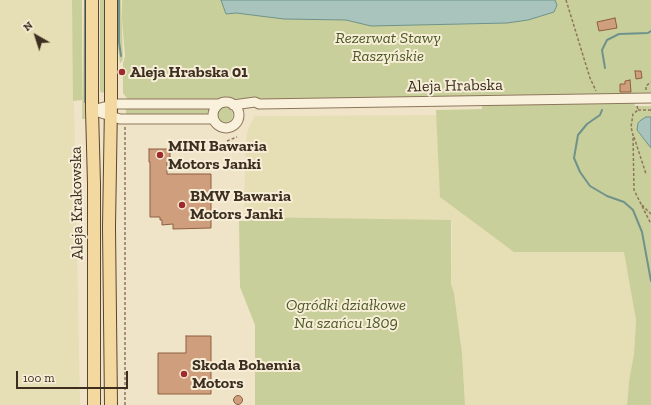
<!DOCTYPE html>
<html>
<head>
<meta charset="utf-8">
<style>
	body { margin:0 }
	#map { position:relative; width:651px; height:405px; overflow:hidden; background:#f0e4c8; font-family:"Zilla Slab",serif }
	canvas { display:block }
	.north { position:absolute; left:16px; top:16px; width:40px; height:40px; -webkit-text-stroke:3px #f7eed8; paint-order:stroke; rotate:321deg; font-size:11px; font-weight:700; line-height:16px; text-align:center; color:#3d2e20 }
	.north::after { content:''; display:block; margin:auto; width:14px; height:18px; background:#3d2e20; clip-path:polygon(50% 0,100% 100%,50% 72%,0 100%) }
	.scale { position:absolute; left:16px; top:371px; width:112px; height:18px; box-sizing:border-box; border:2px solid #3d2e20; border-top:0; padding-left:5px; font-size:12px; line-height:14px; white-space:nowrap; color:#3d2e20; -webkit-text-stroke:3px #f7eed8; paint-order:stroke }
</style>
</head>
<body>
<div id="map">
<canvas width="651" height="405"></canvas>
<div class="north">N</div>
<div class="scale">100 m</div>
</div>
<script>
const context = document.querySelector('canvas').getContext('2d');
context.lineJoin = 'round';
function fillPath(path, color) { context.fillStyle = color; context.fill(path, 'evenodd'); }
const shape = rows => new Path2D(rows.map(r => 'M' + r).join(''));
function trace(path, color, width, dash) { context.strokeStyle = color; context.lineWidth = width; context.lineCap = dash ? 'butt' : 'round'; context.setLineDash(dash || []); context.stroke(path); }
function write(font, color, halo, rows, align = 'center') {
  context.font = font + ' "Zilla Slab",serif'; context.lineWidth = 4; context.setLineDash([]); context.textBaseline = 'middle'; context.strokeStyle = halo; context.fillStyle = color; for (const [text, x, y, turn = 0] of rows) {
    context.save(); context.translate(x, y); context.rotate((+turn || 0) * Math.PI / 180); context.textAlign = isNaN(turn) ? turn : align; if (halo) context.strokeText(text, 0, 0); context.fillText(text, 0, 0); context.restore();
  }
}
fillPath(shape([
	[0,0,72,0,80,405,0,405],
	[482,115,622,248,625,253,636,320,634,354,629,381,627,405,465,405,462,353,454,293,451,284,452,222,246,217,244,206,246,140,248,129,255,116]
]), '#e6deb5');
fillPath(shape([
	[72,0,82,0,82,100,73,101],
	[84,0,87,0,86,111,85,119,82,119],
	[100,0,105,0,105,89,104,92,102,93,100,91],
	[116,0,121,0,123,59,120,64,117,38],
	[122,0,651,0,651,95,605,94,588,95,174,101,128,100,123,93,123,63,125,56,122,20],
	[634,101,635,106,651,106,651,405,627,405,629,381,634,354,636,320,624,252,514,252,440,197,436,110,482,109,482,106],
	'217 115a8 8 0 1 1 16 0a8 8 0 1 1-16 0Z',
	[126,108,213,108,210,116,126,116],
	[246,217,451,220,451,284,454,293,462,353,465,405,255,405,255,325,240,287,239,221,246,221]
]), '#c9cf9b');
const water = shape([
	[221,0,555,0,557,5,554,12,528,20,507,23,371,26,346,20,284,19,236,13,226,14,221,0],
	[646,117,651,117,651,148,637,130,638,123,641,120,646,117]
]);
fillPath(water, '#a9c4bc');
trace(water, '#6f938a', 1);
trace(shape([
	[119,0,119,42,121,56],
	[605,68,602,50,607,40,619,34,648,33,651,31],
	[85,102,85,0],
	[602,110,600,115,587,124,578,135,574,158,580,172,590,186,607,196,624,202,633,210,642,232,651,281]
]), '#6f938a', 2);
const building = shape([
	[615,18,617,28,599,31,597,22,615,18],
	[635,71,641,71,642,78,636,79,635,71],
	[630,80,631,92,620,92,620,84,625,84,625,81,630,80],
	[149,149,170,149,170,162,167,162,167,174,211,174,211,228,173,229,173,224,162,225,162,220,160,220,160,217,150,217,150,162,149,162,149,149],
	[186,336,211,336,211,394,158,394,158,353,186,353,186,336],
	'233.5 400a4.5 4.5 0 1 1 9 0a4.5 4.5 0 1 1-9 0Z'
]);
fillPath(building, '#cf9f7d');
trace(building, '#8d5f41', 1);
const minor = shape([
	'213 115a13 13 0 1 1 26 0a13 13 0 1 1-26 0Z',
	[233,105,255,102,259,104,651,98],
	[92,110,116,104,219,104],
	[92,110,120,119,213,119]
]);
const major = shape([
	[92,0,92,110,94,184,94,405],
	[111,0,111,105,109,227,111,405]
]);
trace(minor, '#8d765c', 11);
trace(major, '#5b4430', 14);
trace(shape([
	[566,0,590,78,596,91],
	[646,90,646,86,651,82],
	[637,106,638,110,633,114,631,127,633,135,634,190,651,224],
	[638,110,651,110],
	[634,137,646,174],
	[227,141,237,137],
	[642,205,651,214],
	[125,405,125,127]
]), '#8d765c', 1.5, [3, 2]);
trace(minor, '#faf1dc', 9);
trace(major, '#f3d9a0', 12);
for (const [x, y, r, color] of [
	[122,72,4,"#9e2a2b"],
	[160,155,4,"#9e2a2b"],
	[182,205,4,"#9e2a2b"],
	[184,374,4,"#9e2a2b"]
]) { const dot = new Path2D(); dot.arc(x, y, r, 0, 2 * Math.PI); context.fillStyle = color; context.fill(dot); trace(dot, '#f7eed8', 1.5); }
write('italic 16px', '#4d5a26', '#f7eed8', [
	["Rezerwat Stawy",388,38],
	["Raszyńskie",388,56],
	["Ogródki działkowe",346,305],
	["Na szańcu 1809",346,323]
]);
write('bold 16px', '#3d2e20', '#f7eed8', [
	["Aleja Hrabska 01",130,72],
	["MINI Bawaria",168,146],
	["Motors Janki",168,164],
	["BMW Bawaria",190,196],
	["Motors Janki",190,214],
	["Skoda Bohemia",192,365],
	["Motors",192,383]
], 'left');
write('16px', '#3d2e20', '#f7eed8', [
	["Aleja Hrabska",455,86,-1],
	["Aleja Krakowska",77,203,-91]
]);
</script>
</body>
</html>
